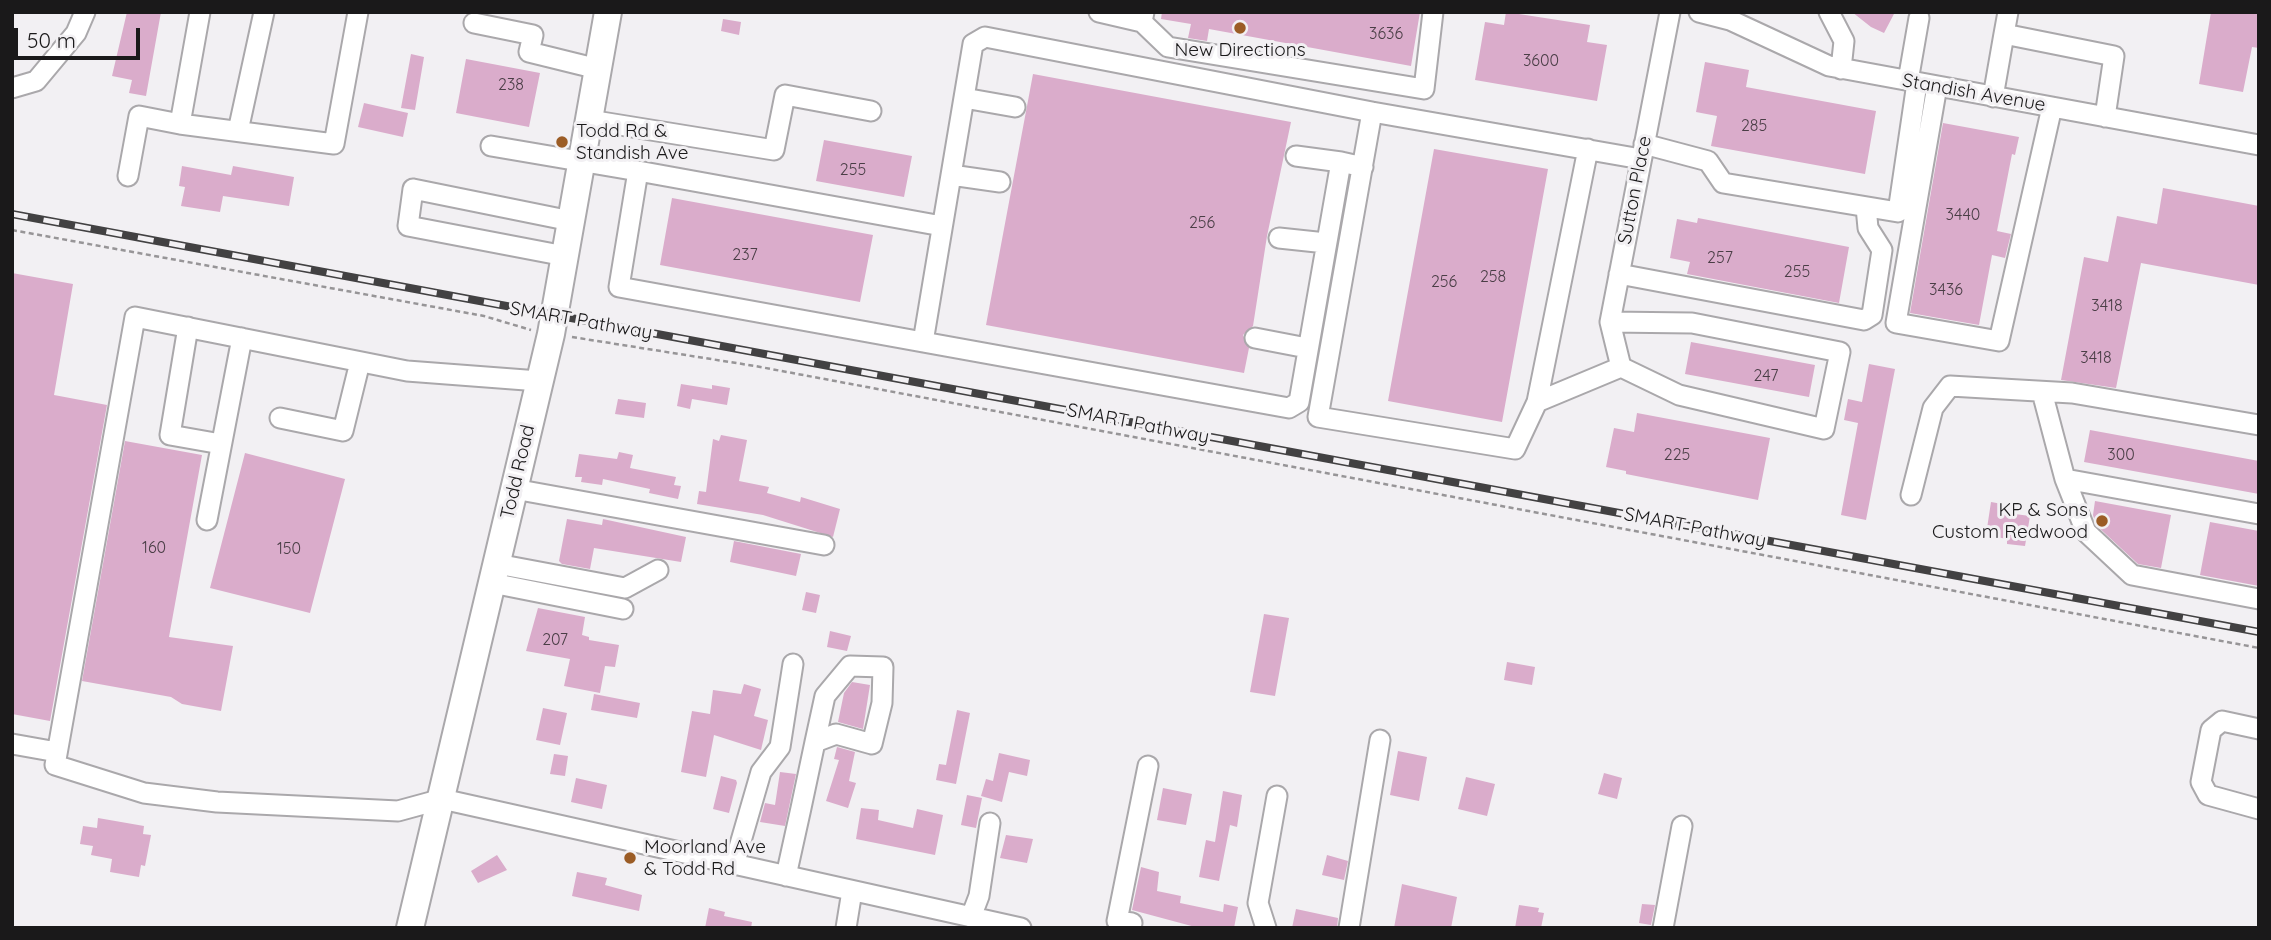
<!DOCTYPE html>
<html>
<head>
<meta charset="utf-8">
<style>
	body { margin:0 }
	#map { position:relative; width:2271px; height:940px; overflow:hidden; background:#f2f0f3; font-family:Quicksand,sans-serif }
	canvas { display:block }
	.frame { position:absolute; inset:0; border:14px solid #1a191a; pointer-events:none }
	.scale { position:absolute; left:14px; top:28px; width:126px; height:32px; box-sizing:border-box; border:4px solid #1a191a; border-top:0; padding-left:9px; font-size:21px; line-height:24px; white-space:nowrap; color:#1a191a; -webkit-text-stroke:5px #f2f0f3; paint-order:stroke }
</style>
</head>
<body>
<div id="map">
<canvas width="2271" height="940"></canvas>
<div class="frame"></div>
<div class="scale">50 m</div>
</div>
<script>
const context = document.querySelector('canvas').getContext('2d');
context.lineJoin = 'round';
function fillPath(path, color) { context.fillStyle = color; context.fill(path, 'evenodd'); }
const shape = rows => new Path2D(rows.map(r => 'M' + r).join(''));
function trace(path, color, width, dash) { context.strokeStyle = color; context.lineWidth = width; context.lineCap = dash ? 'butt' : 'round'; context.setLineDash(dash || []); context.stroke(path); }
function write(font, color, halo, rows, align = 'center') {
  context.font = font + ' Quicksand,sans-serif'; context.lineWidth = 6; context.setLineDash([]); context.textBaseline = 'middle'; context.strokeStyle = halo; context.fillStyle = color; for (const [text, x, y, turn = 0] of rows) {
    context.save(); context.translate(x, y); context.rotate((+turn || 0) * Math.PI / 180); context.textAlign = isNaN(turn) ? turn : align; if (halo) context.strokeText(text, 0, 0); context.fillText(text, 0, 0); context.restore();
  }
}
fillPath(shape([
	[127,12,161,12,146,96,129,93,132,80,112,76],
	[1162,12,1420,12,1411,66,1209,29,1207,41,1188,38,1191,24,1161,19],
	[1506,12,1590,25,1587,42,1607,45,1597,101,1475,80,1485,22,1504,25],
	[1852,12,1895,12,1884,33,1871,27],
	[2211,12,2259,12,2259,48,2252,47,2243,92,2199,84],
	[723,19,741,22,739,35,721,31],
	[411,54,424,57,415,110,401,108],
	[466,59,540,73,529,127,456,113],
	[1705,62,1749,70,1746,87,1876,111,1865,174,1711,146,1717,116,1696,112],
	[1033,74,1291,122,1267,236,1253,326,1243,335,1249,348,1244,373,986,325],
	[364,103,408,113,403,137,358,127],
	[1943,123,2019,137,2015,155,2012,154,1997,231,2011,234,2005,258,1992,255,1979,325,1910,313],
	[824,140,912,156,904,197,816,181],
	[1434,149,1548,169,1502,422,1388,401],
	[182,166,231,175,233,166,294,177,289,206,223,196,220,212,181,206,185,187,179,186],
	[2163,188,2259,206,2259,285,2141,263,2116,388,2061,380,2084,257,2108,262,2117,216,2157,224],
	[672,198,873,235,860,302,660,265],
	[1698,218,1849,247,1839,303,1687,274,1690,262,1670,258,1677,219,1697,223],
	[12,273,73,284,54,395,107,405,50,721,12,714],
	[1691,342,1815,365,1809,397,1685,374],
	[1869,364,1895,369,1866,520,1841,515,1858,423,1844,420,1848,399,1862,402],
	[681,384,712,389,712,385,730,388,727,405,692,399,690,409,677,406],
	[618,399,646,403,644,418,615,414],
	[1637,413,1770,438,1758,500,1626,474,1626,471,1606,467,1614,428,1634,432],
	[2090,430,2259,461,2259,494,2084,462],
	[721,435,747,440,739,481,769,487,767,493,800,502,801,497,840,509,833,537,763,515,697,504,699,491,706,492,713,439,719,441],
	[125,441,202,455,169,637,233,646,221,711,182,704,171,697,82,681],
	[619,452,633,455,630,468,676,477,674,485,681,486,678,499,649,493,650,489,603,479,602,485,581,482,582,477,575,477,579,454,617,459],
	[245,453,345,479,310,613,210,588],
	[2095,501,2171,515,2161,568,2138,564,2096,525,2093,515],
	[1991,502,2008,505,2007,513,2030,516,2025,546,2007,544,2007,539,1986,535],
	[567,519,602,525,603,519,686,537,681,562,594,548,590,569,562,564,559,561],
	[2210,522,2259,531,2259,586,2200,575],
	[734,541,801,554,796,576,730,562],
	[806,592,820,595,816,613,802,610],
	[538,608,585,617,582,635,589,637,589,640,619,645,615,667,605,666,600,693,564,686,570,659,526,651],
	[1264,614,1289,618,1275,696,1250,692],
	[830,631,851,636,847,651,827,647],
	[1507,662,1535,667,1532,685,1504,680],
	[852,682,870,685,863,729,838,722,844,693],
	[744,684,761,689,754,716,768,720,761,750,714,735,706,777,681,772,692,711,710,714,713,690,741,694],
	[594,694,640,703,637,718,591,710],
	[543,708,567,713,560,745,536,740],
	[957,710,970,713,956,784,936,780,939,764,946,765],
	[837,747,855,752,849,781,856,783,848,808,826,801,839,760,834,759],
	[1398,751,1427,757,1419,801,1390,795],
	[999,753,1030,760,1027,776,1009,772,1002,802,981,796,986,779,993,781],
	[554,754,568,756,565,776,550,774],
	[780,772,796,774,785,826,760,822,765,803,775,805],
	[1604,773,1622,778,1617,799,1598,794],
	[721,776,736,780,737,783,729,813,713,809],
	[1466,777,1495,784,1487,816,1458,809],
	[576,778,607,785,602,809,571,802],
	[1163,788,1192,794,1186,825,1157,820],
	[1223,791,1242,795,1237,827,1230,825,1219,881,1199,877,1206,840,1215,842],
	[967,795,982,798,976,828,961,825],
	[861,808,879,810,878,820,913,828,917,809,943,815,935,855,856,839],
	[98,818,144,826,143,834,151,835,145,866,141,865,139,877,110,872,112,859,91,855,93,846,80,844,83,826,97,828],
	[1006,835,1033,839,1027,863,1000,858],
	[497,855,507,870,478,883,471,871],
	[1327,855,1348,861,1344,880,1322,875],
	[1141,867,1159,872,1157,891,1181,896,1180,903,1223,912,1224,904,1238,907,1234,928,1199,928,1132,910],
	[577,872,607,878,605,885,642,895,639,911,572,896],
	[1402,884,1457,897,1451,928,1394,928],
	[1642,904,1655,905,1651,925,1639,923],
	[1519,905,1539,908,1538,912,1544,913,1541,928,1515,928],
	[709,908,725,912,724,916,752,922,751,928,705,928],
	[1296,909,1338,918,1337,928,1292,928]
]), '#daaccb');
const minor = shape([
	[200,12,180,124,334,144,358,12],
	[1099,12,1142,22,1144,12],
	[1699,12,1730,20,1829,66,2259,145],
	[1829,12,1844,41,1841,69],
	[1142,22,1168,47,1424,89,1433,12],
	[474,23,533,35,529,52,598,69],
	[2004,34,2008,12],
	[1908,81,1919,18],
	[1937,86,1896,323,1999,341,2052,107],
	[12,88,36,81,76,33,85,12],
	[1993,97,2004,34,2114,56,2105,117],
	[964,98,1015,107],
	[589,120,774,150,785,95,871,111],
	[238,131,264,12],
	[1644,144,1708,161,1723,183,1898,212,1917,83],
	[491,146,638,171,619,287,923,342],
	[1588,149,1537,402,1515,449,1318,417,1372,112,1641,159],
	[1296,156,1341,162],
	[1363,167,1341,162,1299,402,1289,408,923,342,973,44,985,37,1372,112],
	[638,171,942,226],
	[951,175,1000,182],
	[128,176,139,116,180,124],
	[1279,238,1326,243],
	[565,256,408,226,413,189,571,221],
	[1619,274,1864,320,1872,315,1882,250,1868,228,1866,207],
	[188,327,170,435,221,444],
	[1255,338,1307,348],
	[1621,367,1610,322,1670,12],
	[539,381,407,371,135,317,55,765,144,793,217,802,398,811,442,799,1021,928],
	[2042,392,2065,479,2259,514],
	[1537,402,1621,367,1679,395,1824,429,1840,352,1692,323,1610,322],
	[280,418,343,431,360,362],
	[2065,479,2086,532,2132,575,2259,599],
	[514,489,824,545],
	[1911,495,1933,408,1950,386,2072,393,2259,425],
	[207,520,242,338],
	[497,564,625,588,658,570],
	[492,583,623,609],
	[2259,729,2222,721,2211,730,2201,782,2208,795,2259,809],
	[12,744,57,752],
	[734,865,761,772,780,747,793,664],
	[786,876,801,808,815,742,825,696,850,666,883,667,882,703,872,744,836,734,815,742],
	[971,917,979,896,990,823],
	[846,928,852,891],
	[1131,928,1132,923,1117,921,1148,766],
	[1266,928,1258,903,1277,796],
	[1349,928,1380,740],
	[1663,928,1682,826]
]);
const major = shape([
	[410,928,551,334,608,12]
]);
trace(minor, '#aaa8ab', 23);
trace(major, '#aaa8ab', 30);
trace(shape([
	[12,230,484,316,531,330],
	[572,337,755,366,2259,648]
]), '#979597', 2.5, [5, 3.5]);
trace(minor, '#fff', 19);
trace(major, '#fff', 26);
const rail = shape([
	[12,214,2259,632]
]);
trace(rail, '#424142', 8);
trace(rail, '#f2f0f3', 5, [16]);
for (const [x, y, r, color] of [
	[1240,28,7,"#9b5c25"],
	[562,142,7,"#9b5c25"],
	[2102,521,7,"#9b5c25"],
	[630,858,7,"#9b5c25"]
]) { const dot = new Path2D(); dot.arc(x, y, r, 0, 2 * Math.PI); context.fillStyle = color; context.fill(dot); trace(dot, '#f2f0f3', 2.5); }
write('16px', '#4a3e46', null, [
	["3636",1386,34],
	["3600",1541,61],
	["238",511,85],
	["285",1754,126],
	["255",853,170],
	["3440",1963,215],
	["256",1202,223],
	["237",745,255],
	["257",1720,258],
	["255",1797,272],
	["258",1493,277],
	["256",1444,282],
	["3436",1946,290],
	["3418",2107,306],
	["3418",2096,358],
	["247",1766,376],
	["225",1677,455],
	["300",2121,455],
	["160",154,548],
	["150",289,549],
	["207",555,640]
]);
write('19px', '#1a191a', '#f2f0f3', [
	["New Directions",1240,50,"center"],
	["Todd Rd &",576,131],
	["Standish Ave",576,153],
	["KP & Sons",2088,510,"right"],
	["Custom Redwood",2088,532,"right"],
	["Moorland Ave",644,847],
	["& Todd Rd",644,869]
], 'left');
write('19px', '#1a191a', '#f2f0f3', [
	["Standish Avenue",1974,93,10],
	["Sutton Place",1635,190,-79],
	["SMART Pathway",581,321,10],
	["SMART Pathway",1138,424,11],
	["Todd Road",518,472,-77],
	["SMART Pathway",1695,528,11]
]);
</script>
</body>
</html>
